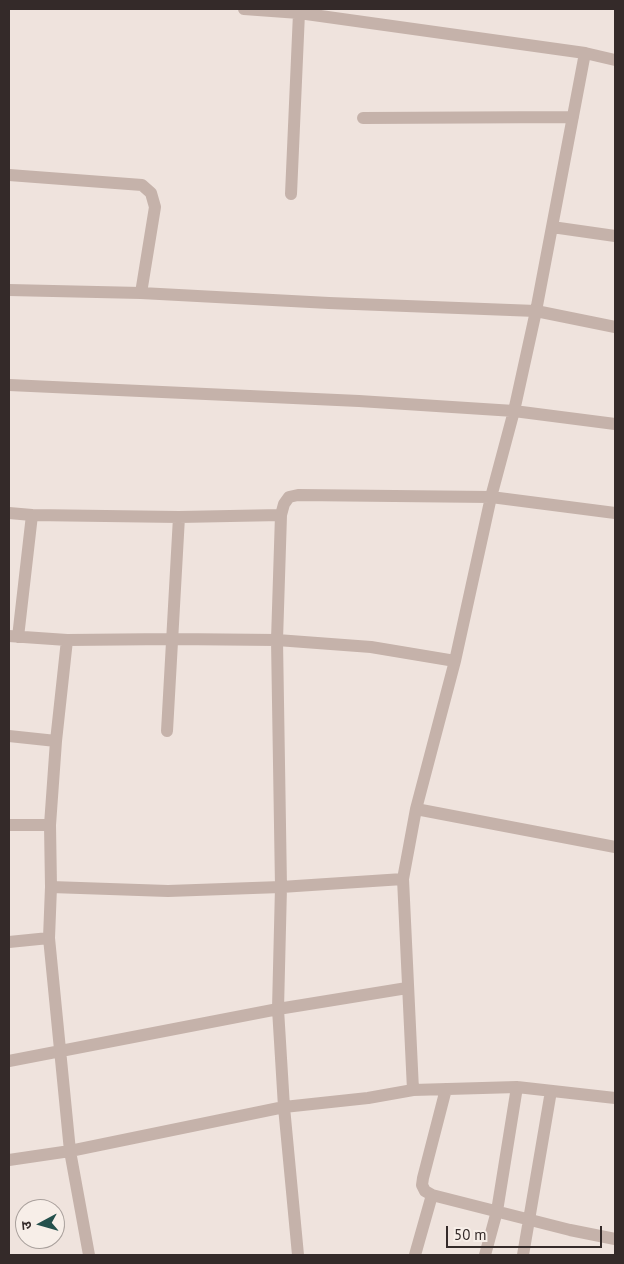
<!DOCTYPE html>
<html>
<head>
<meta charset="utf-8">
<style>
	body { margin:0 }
	#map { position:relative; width:624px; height:1264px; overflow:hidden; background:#efe3dd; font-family:"PT Sans","Noto Sans Devanagari",sans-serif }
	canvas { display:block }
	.frame { position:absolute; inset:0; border:10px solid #342a29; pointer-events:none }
	.north { position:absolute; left:15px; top:1199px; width:50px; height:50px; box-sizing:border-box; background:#f7eee8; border:1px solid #a9a09c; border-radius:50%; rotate:264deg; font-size:14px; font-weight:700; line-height:20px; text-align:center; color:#342a29 }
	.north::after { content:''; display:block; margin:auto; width:18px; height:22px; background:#24504c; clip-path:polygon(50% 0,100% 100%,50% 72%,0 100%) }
	.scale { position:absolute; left:446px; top:1226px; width:156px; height:22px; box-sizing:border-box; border:2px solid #342a29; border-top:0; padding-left:6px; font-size:15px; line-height:18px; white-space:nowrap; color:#342a29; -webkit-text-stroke:4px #f7eee8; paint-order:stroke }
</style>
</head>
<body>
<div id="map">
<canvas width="624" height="1264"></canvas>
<div class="frame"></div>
<div class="north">उ</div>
<div class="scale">50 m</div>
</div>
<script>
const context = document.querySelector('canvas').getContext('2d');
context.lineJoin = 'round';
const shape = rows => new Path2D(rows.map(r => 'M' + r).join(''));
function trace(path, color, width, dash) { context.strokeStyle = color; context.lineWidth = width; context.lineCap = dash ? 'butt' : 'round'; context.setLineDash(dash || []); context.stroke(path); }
trace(shape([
	[244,9,299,13,585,53,615,60],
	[363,118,573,117],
	[9,175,142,185,151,193,155,207,141,293],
	[291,194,299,13],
	[552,227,615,236],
	[9,290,141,293,329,303,536,311,615,327],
	[9,385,359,401,514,411,615,424],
	[9,513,32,515,179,517,281,515],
	[9,636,67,640,172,639,277,640,371,647,455,661],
	[18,637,32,515],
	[67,640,56,741,50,825,51,887,49,938,70,1151,89,1255],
	[167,731,179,517],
	[9,736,56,741],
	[416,809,615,847],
	[9,825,50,825],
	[51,887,168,891,281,887,403,879],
	[9,942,49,938],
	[9,1061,278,1009,407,988],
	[446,1089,423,1178,422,1185,425,1191,432,1195,570,1230,615,1239],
	[413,1090,403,879,416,809,455,661,491,497,514,411,536,311,585,53],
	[9,1160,70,1151,284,1107,368,1098,413,1090,517,1087,615,1098],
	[298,1255,284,1107,278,1009,281,887,277,640,281,515,284,504,289,497,298,495,491,497,615,513],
	[415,1255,432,1195],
	[485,1255,497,1211,517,1087],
	[523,1255,551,1091]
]), '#c5b2aa', 12);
</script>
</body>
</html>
